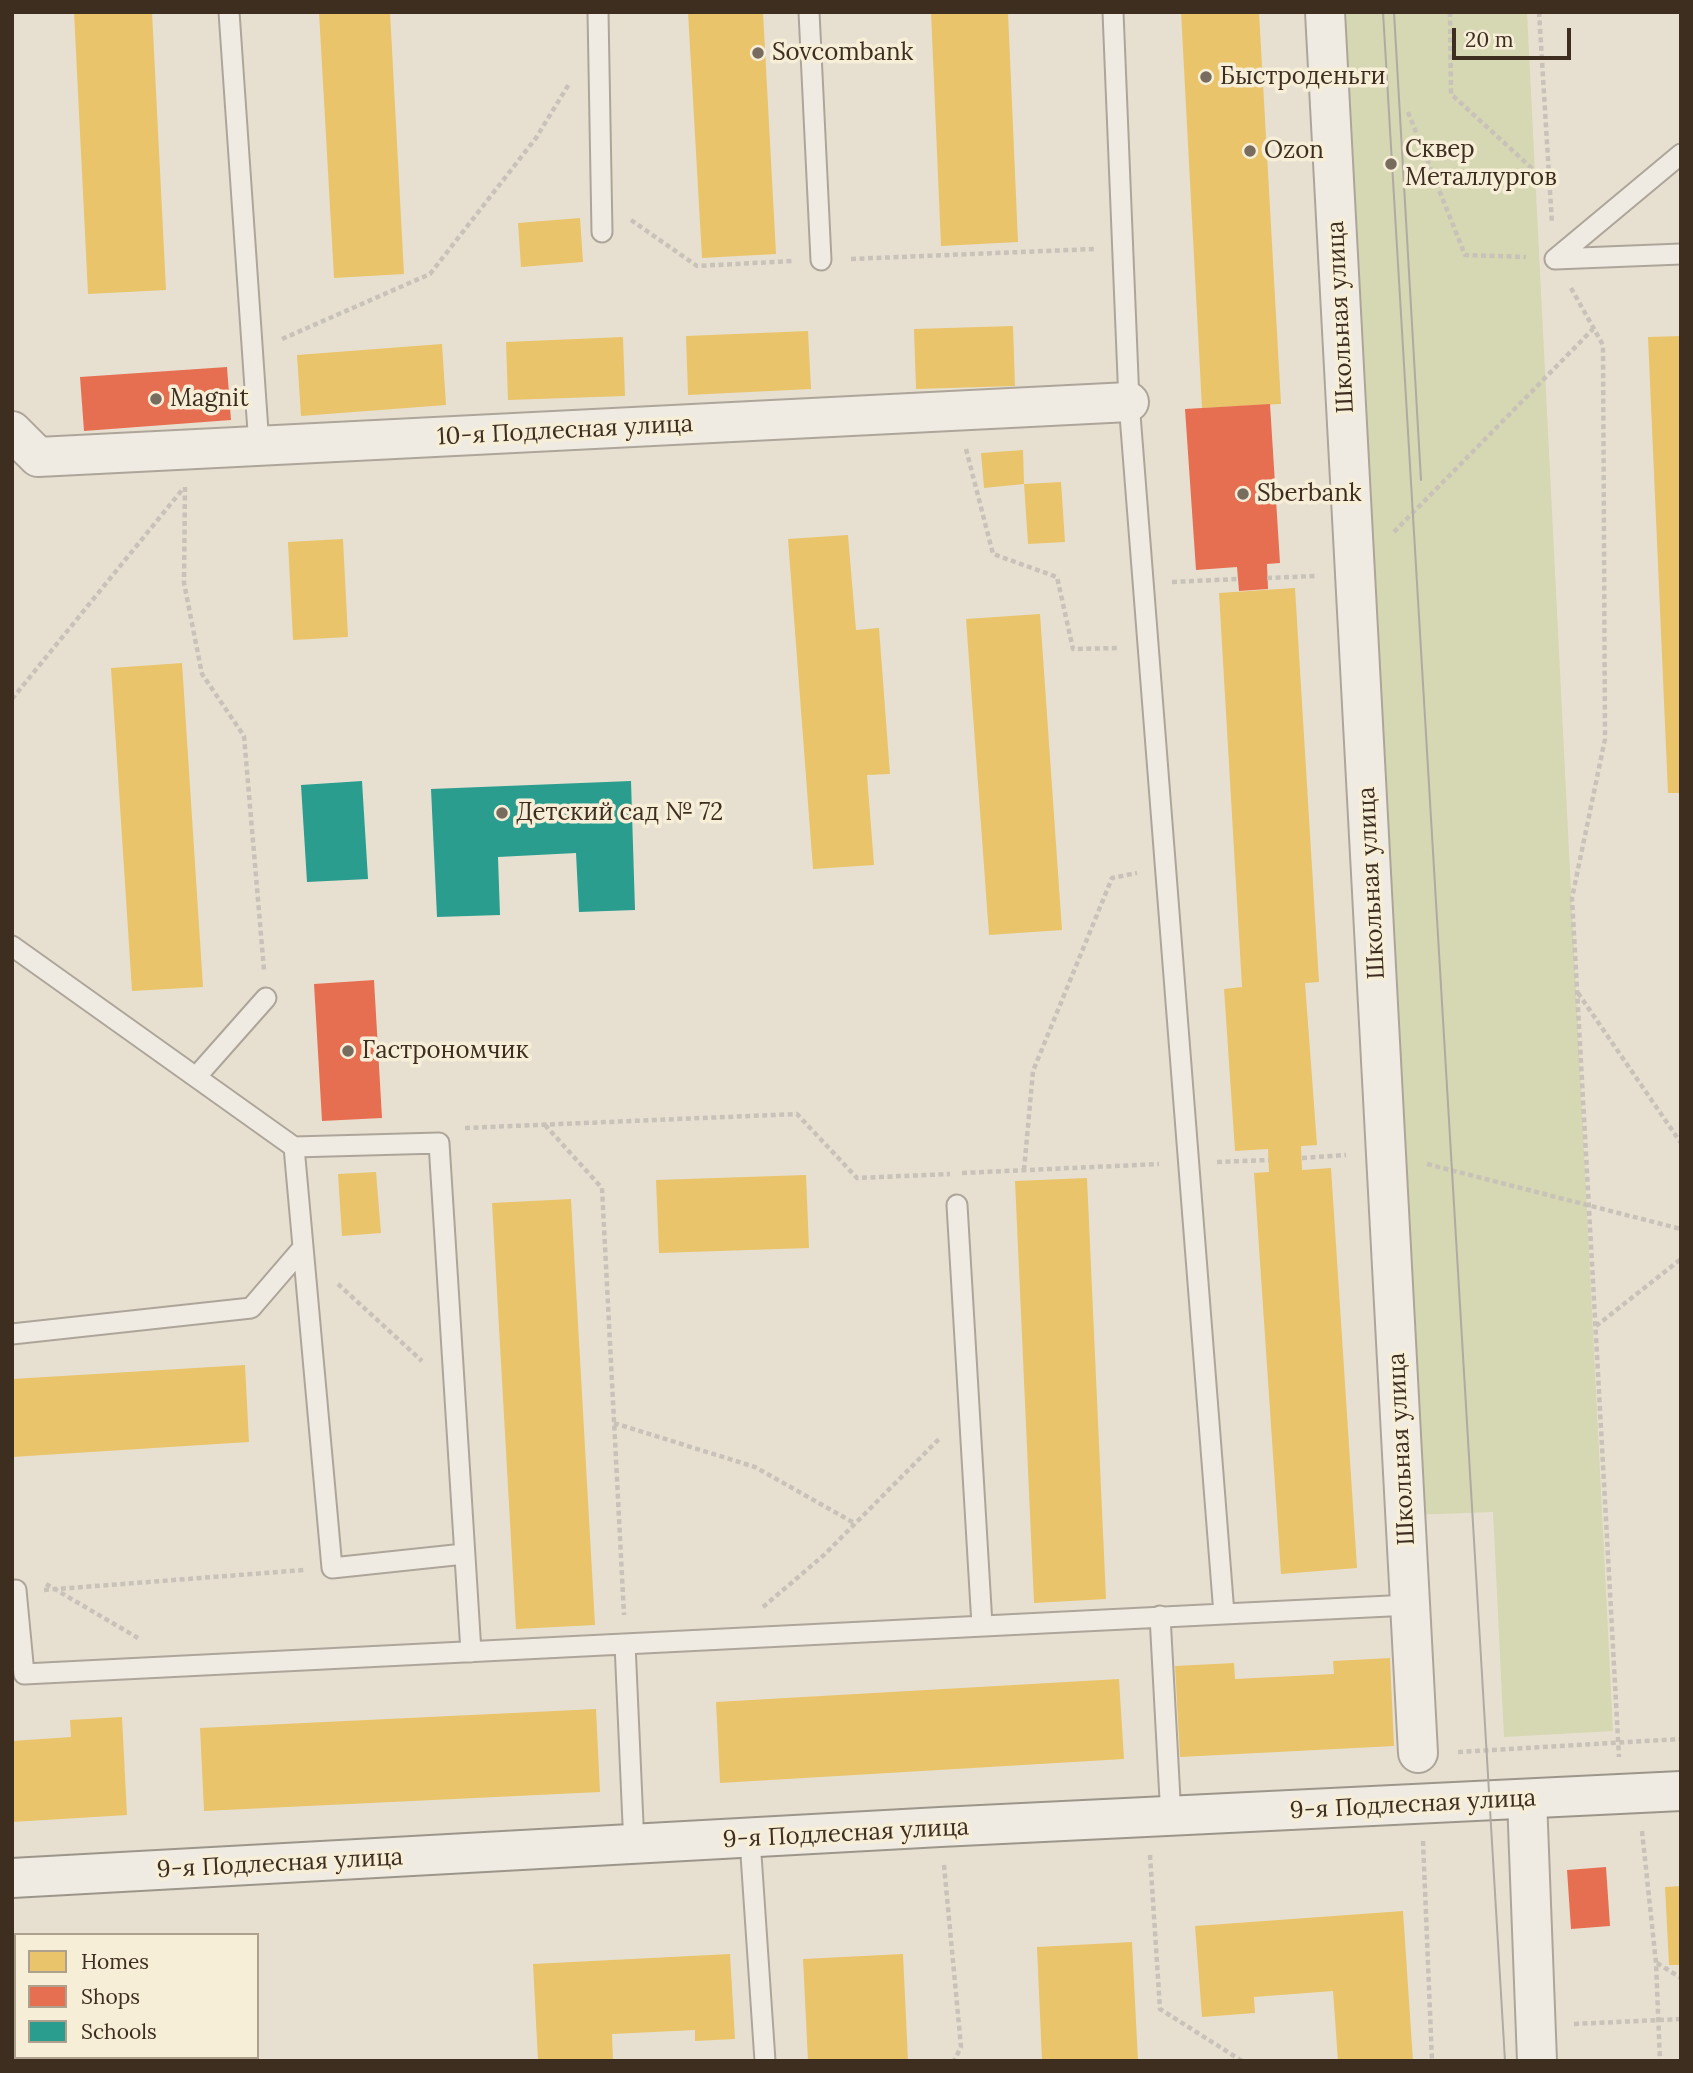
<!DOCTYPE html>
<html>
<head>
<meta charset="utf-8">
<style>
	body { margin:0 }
	#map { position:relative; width:1693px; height:2073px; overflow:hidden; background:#e7e0d1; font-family:Lora,serif }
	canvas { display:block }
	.frame { position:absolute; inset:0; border:14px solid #3d2e20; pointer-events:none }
	.legend { position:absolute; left:14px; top:1933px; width:245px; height:126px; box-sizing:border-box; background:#f7eed8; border:2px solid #ada18e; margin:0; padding:9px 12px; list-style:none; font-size:21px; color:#3d2e20 }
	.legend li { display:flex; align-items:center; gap:14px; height:35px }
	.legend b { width:35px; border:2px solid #ada18e }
	.scale { position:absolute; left:1452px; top:28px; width:119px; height:32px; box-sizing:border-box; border:4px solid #3d2e20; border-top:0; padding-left:9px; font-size:21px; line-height:24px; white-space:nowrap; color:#3d2e20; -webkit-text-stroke:5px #f7eed8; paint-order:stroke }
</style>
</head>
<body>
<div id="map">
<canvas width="1693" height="2073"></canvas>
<div class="frame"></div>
<ul class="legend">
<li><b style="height:19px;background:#e9c46a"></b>Homes</li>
<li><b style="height:19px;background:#e76f51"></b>Shops</li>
<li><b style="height:19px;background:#2a9d8f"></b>Schools</li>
</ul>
<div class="scale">20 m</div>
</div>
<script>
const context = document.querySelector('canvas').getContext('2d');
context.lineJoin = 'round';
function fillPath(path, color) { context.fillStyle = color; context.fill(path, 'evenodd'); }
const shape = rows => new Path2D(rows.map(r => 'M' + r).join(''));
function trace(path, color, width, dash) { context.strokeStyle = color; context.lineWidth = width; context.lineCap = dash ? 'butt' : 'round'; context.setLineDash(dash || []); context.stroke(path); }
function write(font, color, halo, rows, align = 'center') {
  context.font = font + ' Lora,serif'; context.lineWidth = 7; context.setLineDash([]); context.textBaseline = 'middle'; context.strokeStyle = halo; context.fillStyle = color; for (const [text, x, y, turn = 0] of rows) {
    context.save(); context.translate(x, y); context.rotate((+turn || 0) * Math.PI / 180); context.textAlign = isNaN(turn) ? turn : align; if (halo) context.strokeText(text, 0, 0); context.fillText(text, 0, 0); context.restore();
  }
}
fillPath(shape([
	[1342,12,1527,12,1613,1731,1504,1737,1493,1512,1411,1515]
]), '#d6d7b3');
fillPath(shape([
	[74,12,152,12,166,290,88,294],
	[319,12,390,12,404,274,334,278],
	[688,12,763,12,776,254,702,258],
	[931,12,1008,12,1018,242,941,246],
	[1181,12,1259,12,1281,404,1202,408],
	[580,218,583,262,521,267,518,223],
	[1013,326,1015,386,916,389,914,329],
	[808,331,811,389,688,395,686,336],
	[1681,336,1681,793,1668,793,1648,337],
	[623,337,625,396,508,400,506,342],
	[442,344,446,405,301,416,297,355],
	[1023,450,1024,484,984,488,981,453],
	[1061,482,1065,542,1028,544,1024,484],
	[848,535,856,630,879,628,890,774,867,775,874,865,813,869,788,539],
	[343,539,348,637,293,640,288,542],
	[1295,588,1319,982,1305,983,1317,1145,1301,1146,1302,1170,1331,1168,1357,1568,1281,1574,1254,1173,1269,1172,1268,1149,1235,1151,1224,989,1242,987,1219,593],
	[1040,614,1062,930,989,935,966,619],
	[182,663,203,987,132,991,111,668],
	[376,1172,381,1233,342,1236,338,1174],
	[806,1175,809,1248,659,1253,656,1180],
	[1087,1178,1106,1599,1034,1603,1015,1181],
	[571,1199,595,1625,516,1629,492,1203],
	[245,1365,249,1442,12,1457,12,1379],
	[1390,1658,1394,1746,1180,1757,1175,1666,1234,1663,1235,1679,1334,1674,1333,1661],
	[1119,1679,1124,1759,720,1783,716,1702],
	[596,1709,600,1792,204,1811,200,1728],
	[122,1717,127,1815,12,1822,12,1741,71,1737,70,1720],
	[1681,1886,1681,1965,1669,1965,1665,1887],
	[1403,1911,1413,2061,1338,2061,1333,1991,1254,1997,1255,2013,1202,2017,1195,1926],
	[1132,1942,1138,2061,1042,2061,1037,1947],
	[730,1954,735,2039,695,2041,695,2030,612,2034,613,2061,538,2061,533,1964],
	[903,1954,908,2061,808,2061,803,1959],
	[12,1982,16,1982,16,2057,47,2059,12,2061],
	[92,2057,139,2057,139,2061,92,2061]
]), '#e9c46a');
fillPath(shape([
	[227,367,231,420,84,431,80,377],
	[1270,404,1280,563,1267,564,1268,589,1239,591,1237,567,1196,570,1185,409],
	[374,980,382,1118,322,1121,314,984],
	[1606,1867,1610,1926,1571,1929,1567,1870]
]), '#e76f51');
fillPath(shape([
	[362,781,368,879,307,882,301,785],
	[631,781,635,910,579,912,576,853,498,857,500,915,437,917,431,789]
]), '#2a9d8f');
const lane = shape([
	[229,12,259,446],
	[598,12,602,232],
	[809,12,821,260],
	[1555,259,1681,154],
	[1555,259,1681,254],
	[12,946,294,1147,332,1568,464,1554],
	[196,1077,266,998],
	[294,1147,439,1143,471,1652],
	[957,1205,982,1625],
	[12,1334,251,1308,301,1250],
	[16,1590,24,1674,1224,1614,1129,402,1113,12],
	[1224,1614,1410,1605],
	[1160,1616,1171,1818],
	[625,1644,634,1846],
	[750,1840,765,2061]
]);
const street = shape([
	[1325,12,1418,1753],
	[12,431,38,457,1129,402],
	[1527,1799,1537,2061]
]);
const secondary = shape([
	[12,1878,940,1827,1681,1791]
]);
trace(lane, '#ada599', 23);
trace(street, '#ada599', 42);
trace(secondary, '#9c958a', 42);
trace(shape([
	[1450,12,1451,94,1549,184],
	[1539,12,1552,224],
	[1408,112,1465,255,1526,257],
	[631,220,697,266,793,261],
	[851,259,1094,249],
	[1571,288,1603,345,1605,739,1572,898,1619,1757],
	[282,339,430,274,536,138,569,84],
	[966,449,993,554,1057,577,1073,649,1118,648],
	[185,487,184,583,202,674,244,736,264,970],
	[1394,532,1593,329],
	[1267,578,1315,576],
	[1172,582,1238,579],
	[12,699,182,490],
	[1578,993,1681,1143],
	[545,1125,602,1188,624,1615],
	[465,1128,797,1114,857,1178,950,1174],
	[1302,1158,1346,1155],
	[1217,1162,1269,1160],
	[1427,1164,1681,1229],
	[1024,1170,1033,1071,1112,878,1137,873],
	[962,1173,1159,1164],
	[338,1284,422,1361],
	[1596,1326,1681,1259],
	[614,1423,755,1467,856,1524],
	[46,1584,138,1638],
	[44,1590,304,1570],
	[763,1607,824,1555,941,1437],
	[1458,1752,1681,1739],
	[1642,1831,1656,1963,1660,2061],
	[1423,1841,1432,2061],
	[1150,1855,1160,2009,1242,2061],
	[944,1865,961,2047,954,2061],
	[1657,1963,1681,1978],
	[1574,2024,1681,2019]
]), '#c8c2b9', 4.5, [5, 3.5]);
trace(lane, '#efebe3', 19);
trace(street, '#efebe3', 38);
trace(secondary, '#efebe3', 38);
trace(shape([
	[1383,12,1505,2061],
	[1394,12,1421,480]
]), '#afaaa2', 2);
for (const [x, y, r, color] of [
	[758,53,7,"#786c5e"],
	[1206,77,7,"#786c5e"],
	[1250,151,7,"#786c5e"],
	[1391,164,7,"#786c5e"],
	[156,399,7,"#786c5e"],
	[1243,494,7,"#786c5e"],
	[502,813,7,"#786c5e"],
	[348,1051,7,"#786c5e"]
]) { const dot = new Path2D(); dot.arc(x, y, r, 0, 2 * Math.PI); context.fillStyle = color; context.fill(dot); trace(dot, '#f7eed8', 2.5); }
write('24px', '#3d2e20', '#f7eed8', [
	["Sovcombank",772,53],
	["Быстроденьги",1220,77],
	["Сквер",1405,150],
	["Металлургов",1405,178],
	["Ozon",1264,151],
	["Magnit",170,399],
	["Sberbank",1257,494],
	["Детский сад № 72",516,813],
	["Гастрономчик",362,1051]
], 'left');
write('24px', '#3d2e20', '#f7eed8', [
	["Школьная улица",1341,317,-93],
	["10-я Подлесная улица",565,431,-3],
	["Школьная улица",1372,883,-93],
	["Школьная улица",1402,1449,-93],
	["9-я Подлесная улица",1413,1805,-3],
	["9-я Подлесная улица",846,1834,-3],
	["9-я Подлесная улица",280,1864,-3]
]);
</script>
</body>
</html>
